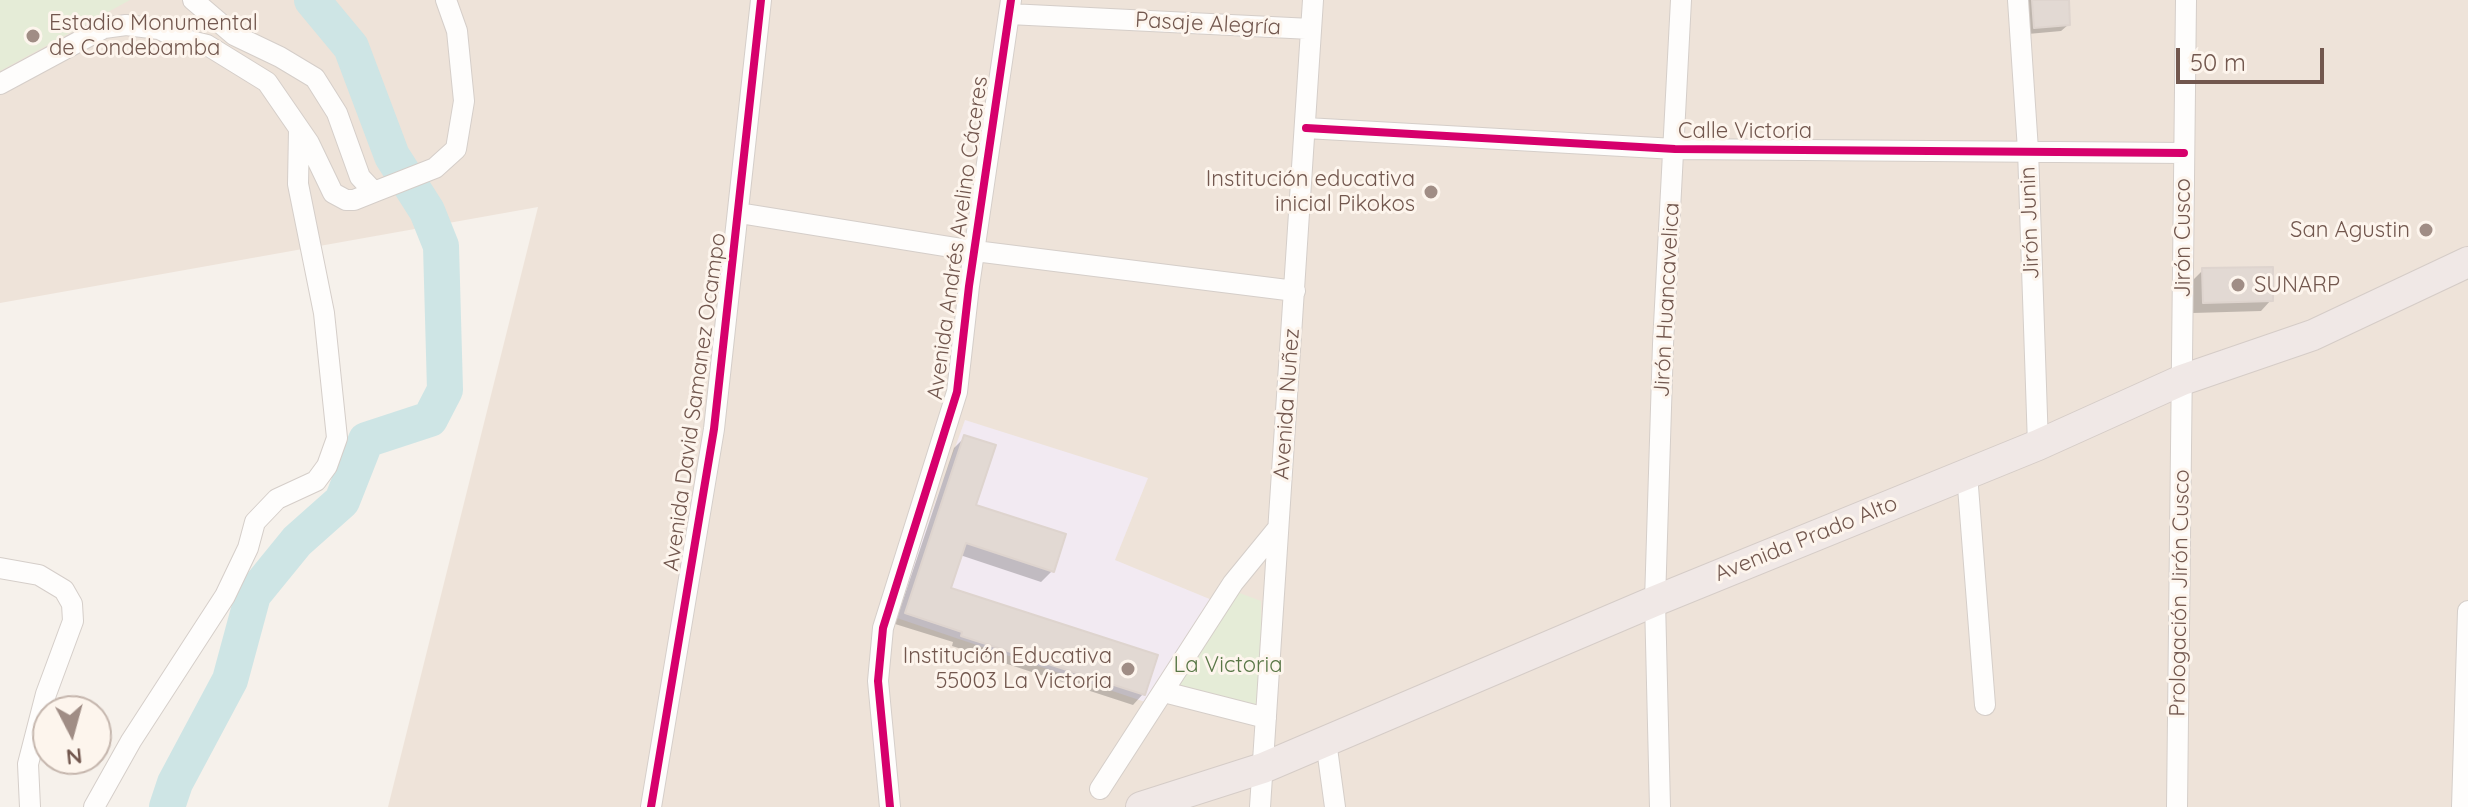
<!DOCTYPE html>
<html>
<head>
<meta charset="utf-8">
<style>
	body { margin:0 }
	#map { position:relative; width:2468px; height:807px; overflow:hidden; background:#f6f1eb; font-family:Quicksand,sans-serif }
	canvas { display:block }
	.north { position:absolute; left:32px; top:695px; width:80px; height:80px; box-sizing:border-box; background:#fdf5ed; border:2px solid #c5b6ad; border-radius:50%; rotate:174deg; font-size:22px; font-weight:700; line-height:32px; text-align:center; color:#72574e }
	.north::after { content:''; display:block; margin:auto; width:28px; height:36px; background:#a08d85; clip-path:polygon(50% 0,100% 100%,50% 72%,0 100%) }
	.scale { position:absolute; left:2176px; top:48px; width:148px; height:36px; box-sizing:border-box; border:4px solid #72574e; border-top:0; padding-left:10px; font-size:24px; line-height:28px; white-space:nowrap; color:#72574e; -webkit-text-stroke:6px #fdf5ed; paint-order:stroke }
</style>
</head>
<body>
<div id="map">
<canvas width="2468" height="807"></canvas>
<div class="north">N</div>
<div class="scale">50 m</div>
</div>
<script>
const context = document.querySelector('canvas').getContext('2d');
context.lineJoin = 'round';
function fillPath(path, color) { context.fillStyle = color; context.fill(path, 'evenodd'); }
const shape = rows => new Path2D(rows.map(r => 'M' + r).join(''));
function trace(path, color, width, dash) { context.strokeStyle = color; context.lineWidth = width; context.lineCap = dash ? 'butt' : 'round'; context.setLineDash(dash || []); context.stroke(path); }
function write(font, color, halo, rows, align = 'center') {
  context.font = font + ' Quicksand,sans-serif'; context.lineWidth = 6; context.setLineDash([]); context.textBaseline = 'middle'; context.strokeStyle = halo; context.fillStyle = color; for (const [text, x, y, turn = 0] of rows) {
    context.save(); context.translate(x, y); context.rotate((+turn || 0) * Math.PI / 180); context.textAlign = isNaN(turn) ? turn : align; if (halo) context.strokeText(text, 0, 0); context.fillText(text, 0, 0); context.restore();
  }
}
fillPath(shape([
	[0,0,2468,0,2468,807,388,807,538,207,0,303]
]), '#eee3d9');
fillPath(shape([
	[965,420,1148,478,1115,560,1212,600,1148,703,894,617]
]), '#f2eaf2');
fillPath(shape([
	[0,0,130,0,0,71],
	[1237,592,1261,601,1262,708,1174,687]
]), '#e5ecd7');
fillPath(shape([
	[2026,0,2066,0,2068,25,2061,31,2028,34],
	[2203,270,2271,300,2261,311,2193,313,2192,281],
	[965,437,973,506,1052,571,1041,582,960,555,949,589,1143,694,1133,705,952,646,953,642,895,624,954,448]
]), '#0003');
trace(shape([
	[167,807,175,783,230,680,253,595,297,541,342,501,366,440,430,419,445,390,441,246,427,211,392,156,351,47,312,0]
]), '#cee5e5', 36);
const building = shape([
	[2032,0,2069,0,2070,25,2034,28,2032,0],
	[2273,267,2273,301,2203,303,2202,268,2273,267],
	[964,435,996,445,976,505,1066,534,1054,572,966,543,951,588,1158,655,1145,695,961,636,962,632,905,613,964,435]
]);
fillPath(building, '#e2d9d3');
trace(building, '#ded4ce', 2);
const minor = shape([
	[193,0,234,35,280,57,315,78,337,113,360,177,374,192,435,168,456,149,464,101,457,31,446,0],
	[2018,0,2028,150,2038,445],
	[1009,14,1311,29],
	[0,84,104,28,126,25,159,29,178,38,207,45,267,82,309,143,333,193,346,200,354,200,374,192],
	[1306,128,1675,149,2184,153],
	[739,213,975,251,1295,291],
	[1967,474,1985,705],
	[0,568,39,575,64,590,72,604,73,621,46,694,28,764,30,807],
	[1164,692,1266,718],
	[1326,741,1335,807],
	[1100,789,1233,583,1278,528],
	[94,807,131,741,225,596,248,548,255,522,277,499,316,481,327,466,337,438,324,313,298,184,299,130],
	[651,807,714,429,761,0],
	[890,807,878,681,883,628,957,392,969,286,1011,0],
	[1260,807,1313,0],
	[1660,807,1655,601,1663,344,1681,0],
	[2177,807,2186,0],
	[2462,807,2468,611]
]);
const highway = shape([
	[1141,807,1263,768,1655,601,2038,445,2182,380,2313,335,2468,262]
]);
trace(minor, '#d5cec9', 22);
trace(highway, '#d5ccc7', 32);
trace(minor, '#fefdfc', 20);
trace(highway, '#f0e8e6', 30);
trace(shape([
	[1306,128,1675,149,2184,153],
	[651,807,714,429,761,0],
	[890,807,878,681,883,628,957,392,969,286,1011,0]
]), '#d6006c', 8);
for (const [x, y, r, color] of [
	[33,36,8,"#a08d85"],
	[1431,192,8,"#a08d85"],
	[2426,230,8,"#a08d85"],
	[2238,285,8,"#a08d85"],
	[1128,669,8,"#a08d85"]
]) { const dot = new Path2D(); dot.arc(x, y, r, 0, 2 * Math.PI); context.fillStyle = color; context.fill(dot); trace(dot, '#fdf5ed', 3); }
write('22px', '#72574e', '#fdf5ed', [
	["Estadio Monumental",49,23,"left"],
	["de Condebamba",49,48,"left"],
	["Institución educativa",1415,179],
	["inicial Pikokos",1415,204],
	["San Agustin",2410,230],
	["SUNARP",2254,285,"left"],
	["Institución Educativa",1112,656],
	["55003 La Victoria",1112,681]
], 'right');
write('22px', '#72574e', '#fdf5ed', [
	["Pasaje Alegría",1208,24,3],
	["Calle Victoria",1745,131],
	["Jirón Junin",2030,223,-92],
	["Avenida Andrés Avelino Cáceres",958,238,-82],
	["Jirón Cusco",2183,238,-90],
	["Jirón Huancavelica",1667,300,-87],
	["Avenida David Samanez Ocampo",695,402,-82],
	["Avenida Nuñez",1287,404,-86],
	["Avenida Prado Alto",1806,539,-22],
	["Prologación Jirón Cusco",2180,593,-89]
]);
write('22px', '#597747', '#fdf5ed', [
	["La Victoria",1228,665]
]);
</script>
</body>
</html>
